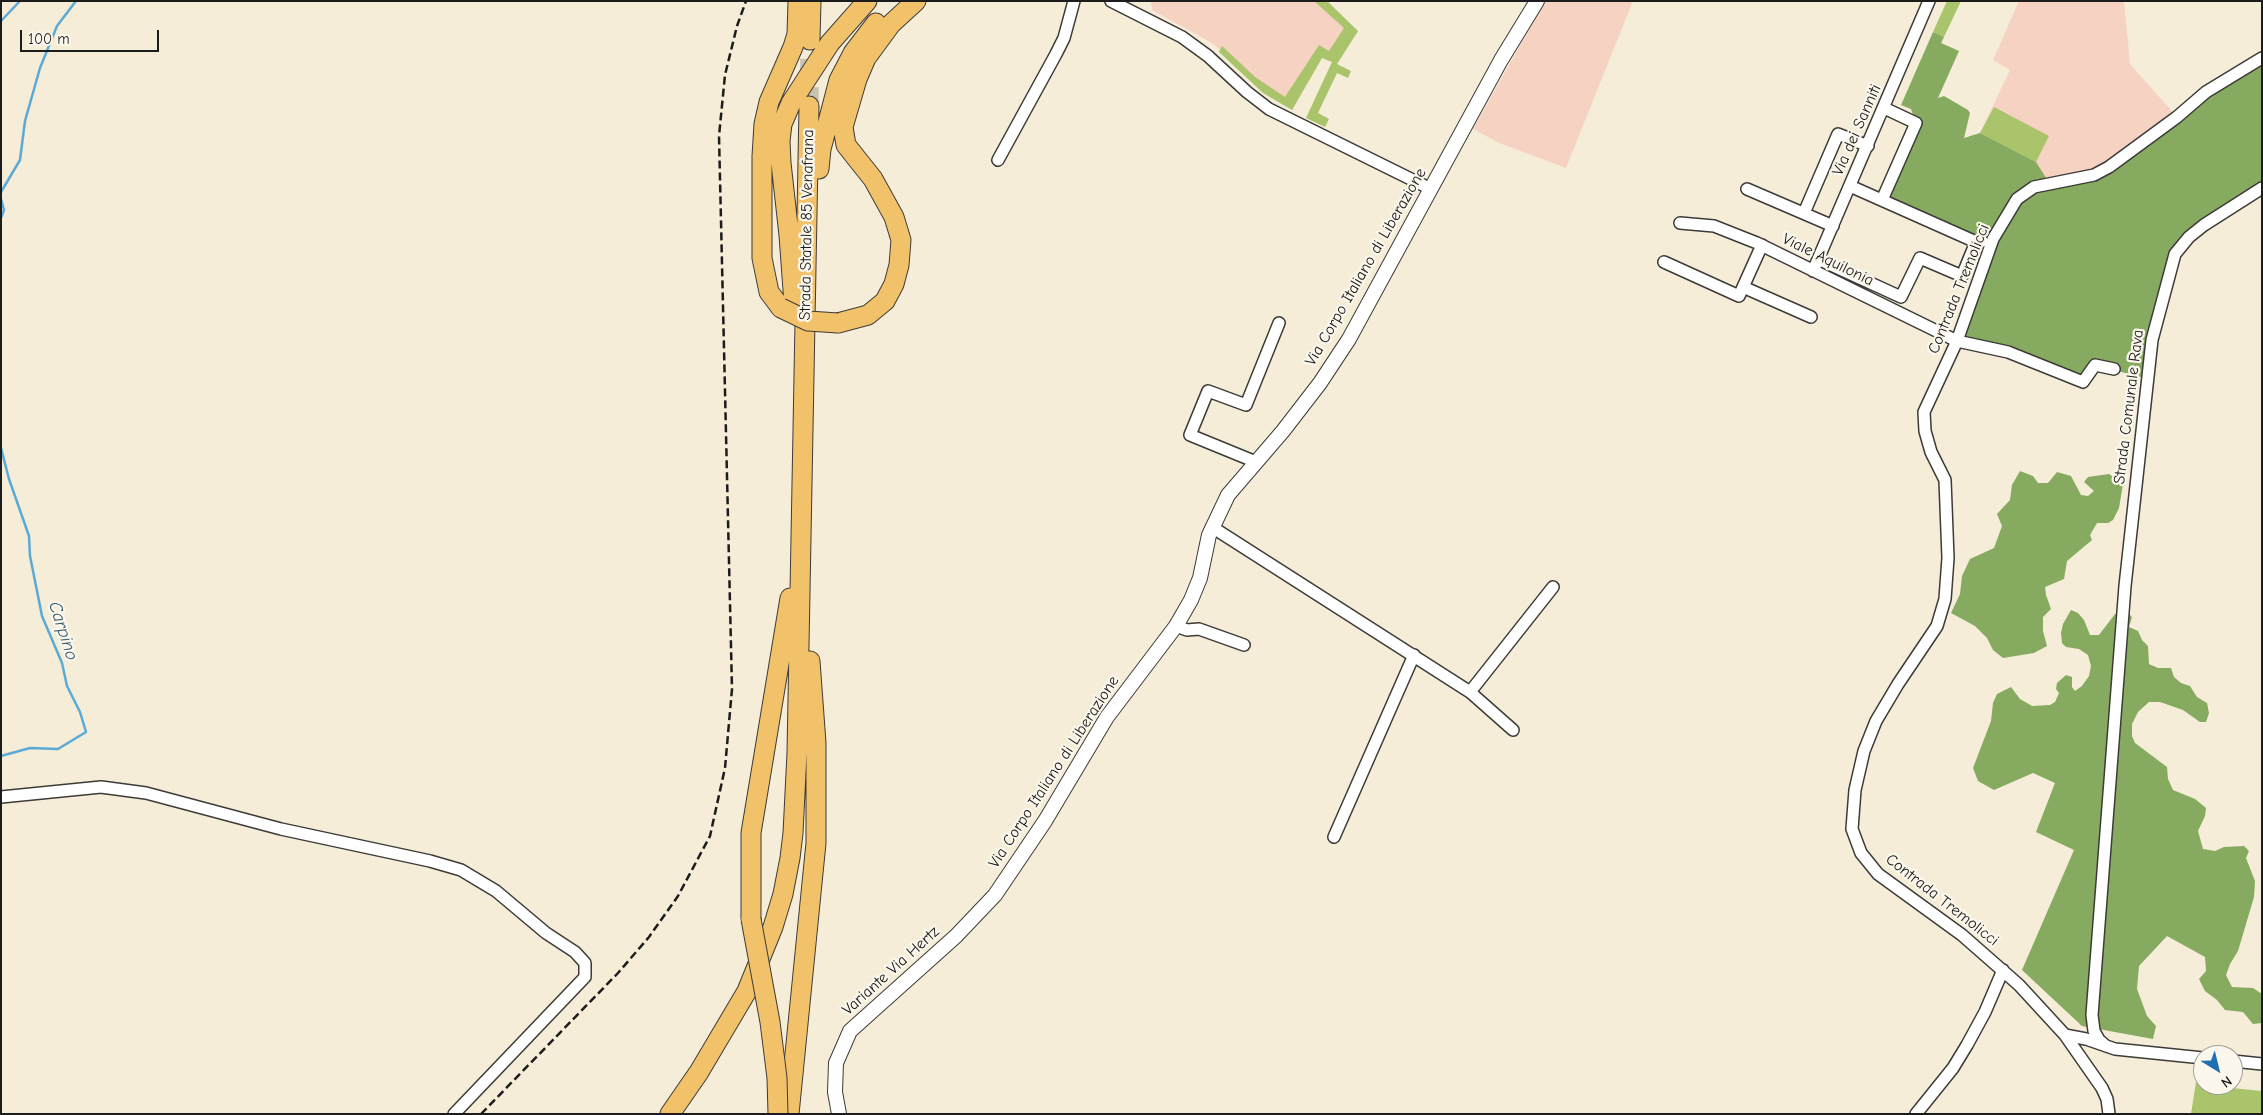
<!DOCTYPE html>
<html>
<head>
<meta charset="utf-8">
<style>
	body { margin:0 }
	#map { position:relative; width:2263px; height:1115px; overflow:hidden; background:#f5edd7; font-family:"Comic Neue",sans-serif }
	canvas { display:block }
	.frame { position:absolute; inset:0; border:2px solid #1c1c1c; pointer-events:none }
	.north { position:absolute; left:2193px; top:1045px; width:50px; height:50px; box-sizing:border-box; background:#fbf7ec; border:1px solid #a29f99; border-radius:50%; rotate:144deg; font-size:14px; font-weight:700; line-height:20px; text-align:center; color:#1c1c1c }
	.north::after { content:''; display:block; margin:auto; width:18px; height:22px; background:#1f6fb2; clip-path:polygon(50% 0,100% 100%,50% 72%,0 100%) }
	.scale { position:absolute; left:20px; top:30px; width:139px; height:22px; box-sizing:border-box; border:2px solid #1c1c1c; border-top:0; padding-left:6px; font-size:15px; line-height:18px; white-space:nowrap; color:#1c1c1c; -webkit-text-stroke:4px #fbf7ec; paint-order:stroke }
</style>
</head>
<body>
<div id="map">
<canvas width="2263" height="1115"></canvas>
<div class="frame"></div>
<div class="north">N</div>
<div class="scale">100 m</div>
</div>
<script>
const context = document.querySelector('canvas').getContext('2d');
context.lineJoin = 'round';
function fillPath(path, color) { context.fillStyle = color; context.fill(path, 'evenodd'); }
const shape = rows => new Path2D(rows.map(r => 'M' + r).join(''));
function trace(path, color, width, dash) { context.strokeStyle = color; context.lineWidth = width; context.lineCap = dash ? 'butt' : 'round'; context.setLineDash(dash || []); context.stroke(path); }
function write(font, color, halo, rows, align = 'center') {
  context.font = font + ' "Comic Neue",sans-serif'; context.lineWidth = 4.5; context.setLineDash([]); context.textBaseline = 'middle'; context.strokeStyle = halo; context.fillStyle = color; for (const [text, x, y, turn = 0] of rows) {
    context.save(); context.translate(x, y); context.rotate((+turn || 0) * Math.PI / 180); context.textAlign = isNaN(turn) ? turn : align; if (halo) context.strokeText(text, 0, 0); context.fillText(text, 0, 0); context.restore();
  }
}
fillPath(shape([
	[1151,1,1327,1,1358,31,1337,64,1322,58,1292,110,1212,43,1152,10],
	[1545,1,1633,1,1566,168,1499,143,1473,129],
	[2019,1,2124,1,2130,64,2177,117,2109,167,2050,184,2035,162,1980,133,2010,70,1993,60]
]), '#f6d2c3');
fillPath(shape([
	[1314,1,1327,1,1358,31,1337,64,1351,71,1348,78,1337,73,1318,113,1329,119,1325,127,1306,118,1332,62,1322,58,1292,110,1263,93,1219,52,1222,46,1255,77,1285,97,1319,45,1329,51,1344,28],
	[1947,1,1961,1,1944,37,1933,32],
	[1994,107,2049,136,2036,162,1980,133],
	[2196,1082,2203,1083,2203,1085,2262,1091,2262,1114,2191,1114]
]), '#a9c46b');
fillPath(shape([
	[1933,32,1944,37,1941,43,1959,51,1938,98,1944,96,1968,110,1970,113,1964,138,1980,133,2036,162,2050,184,2094,175,2262,58,2262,188,2175,254,2148,379,2095,365,2083,382,1957,341,1993,239,1976,242,1882,200,1916,123,1911,109,1901,105],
	[2020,471,2033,476,2038,483,2048,483,2057,472,2071,476,2081,495,2088,496,2094,491,2084,482,2088,477,2109,474,2123,484,2119,508,2113,520,2108,523,2097,523,2090,535,2092,540,2067,561,2064,579,2045,587,2046,595,2051,609,2043,617,2043,631,2047,646,2034,653,2003,658,1993,650,1987,638,1975,626,1951,613,1960,594,1962,576,1970,559,1994,548,2002,526,1997,514,2010,500,2012,485],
	[2071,610,2078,613,2084,620,2090,635,2099,635,2115,614,2127,612,2132,617,2129,627,2138,631,2142,640,2148,646,2149,664,2158,668,2171,668,2174,677,2181,683,2190,686,2197,697,2207,703,2209,713,2206,722,2200,722,2183,710,2160,702,2149,702,2138,712,2132,724,2132,736,2135,743,2167,767,2168,779,2173,790,2195,799,2206,808,2205,816,2198,831,2203,849,2215,851,2224,847,2244,846,2249,851,2246,858,2255,881,2254,897,2238,951,2230,964,2226,975,2232,987,2253,988,2262,994,2262,1023,2253,1024,2243,1012,2225,1010,2217,1000,2205,991,2199,979,2206,971,2205,957,2167,936,2139,966,2137,989,2147,1016,2156,1026,2153,1039,2082,1026,2022,970,2074,850,2036,832,2055,783,2033,773,1994,790,1978,781,1973,768,1991,721,1993,703,1997,694,2011,687,2020,699,2032,706,2050,705,2055,702,2059,693,2056,689,2057,683,2066,675,2072,677,2072,687,2075,691,2082,686,2089,676,2091,666,2088,655,2079,649,2066,647,2062,643,2061,633,2063,624]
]), '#86aa5f');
trace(shape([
	[1,21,20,1],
	[1,192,20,160,25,121,40,68,57,26,76,1],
	[1,199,4,210,1,218],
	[1,448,9,479,29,536,30,556,42,616,62,663,67,686,80,712,86,732,58,749,30,748,1,756]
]), '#5baad5', 2.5);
trace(shape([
	[809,106,810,40]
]), '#cac3b2', 19, [19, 9]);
const minor = shape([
	[1111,1,1182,37,1208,56,1247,92,1269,109,1431,189],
	[998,160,1056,54,1064,38,1074,1],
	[1850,186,1976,242,1982,241],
	[1747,189,1833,226],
	[1882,200,1916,123,1884,108],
	[1804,213,1838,134,1868,146],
	[1680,223,1714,226,1757,243,1957,341,2008,352,2083,382,2095,365,2114,369],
	[1818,259,1901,297,1920,258,1962,276,1976,242],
	[1664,262,1739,296,1762,245],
	[1813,271,1929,1],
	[1743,287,1811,317],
	[1256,462,1190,435,1208,391,1246,405,1279,323],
	[1212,527,1470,692,1513,730],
	[1176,626,1187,630,1199,629,1244,645],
	[1470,692,1553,587],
	[1,797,101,787,146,793,281,829,430,861,461,870,496,891,546,933,575,952,585,963,585,977,454,1114],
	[1334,837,1414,655],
	[2065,1035,2086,1039,2115,1049,2203,1058],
	[2106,1046,2099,1040,2094,1031,2092,1015,2125,586,2152,340,2175,254,2189,237,2204,225,2262,188],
	[2233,1061,2262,1064],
	[1916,1114,1953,1068,1967,1045,1985,1012,2003,970],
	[2109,1114,2107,1099,2102,1088,2065,1035,2019,985,1962,935,1878,874,1861,853,1852,829,1855,790,1864,751,1876,721,1898,684,1937,626,1945,599,1948,558,1945,480,1931,452,1925,431,1924,412,1957,341,1993,239,2017,199,2034,187,2094,175,2109,167,2177,117,2206,92,2262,58]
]);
const tertiary = shape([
	[839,1114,835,1092,836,1063,850,1031,956,936,995,895,1045,821,1107,717,1176,626,1191,600,1200,578,1209,535,1228,495,1283,431,1320,383,1349,339,1501,60,1537,1]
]);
const trunk = shape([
	[810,40,811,1],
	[819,169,821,149,839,80,853,53,876,23],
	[794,304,789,235,781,163,780,141,782,124,791,103,830,43,867,1],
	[781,308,769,292,762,258,762,156,764,124,769,102,793,47,797,34,798,1],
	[838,323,868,315,885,301,894,284,899,265,901,240,894,217,873,179,846,145,843,127,857,79,866,58,891,24,916,1],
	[751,919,751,833,790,598],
	[670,1114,699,1072,747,991,773,927,783,894,790,858,793,833,797,753,809,106],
	[789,1114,816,843,816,743,810,661]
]);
trace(minor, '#3d3b38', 14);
trace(tertiary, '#3d3b38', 16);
trace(trunk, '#3d3b38', 21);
trace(minor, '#fff', 11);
trace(tertiary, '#fff', 14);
trace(trunk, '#f2c26a', 19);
trace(shape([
	[481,1114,618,973,649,937,678,896,710,836,725,768,732,689,719,136,725,75,737,26,746,1]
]), '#1c1c1c', 2.5, [8, 4]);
const trunkBridge = shape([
	[781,308,808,321,838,323],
	[751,919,770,1022,777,1078,778,1114]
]);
trace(trunkBridge, '#3d3b38', 21, []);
trace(trunkBridge, '#f2c26a', 19);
write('16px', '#1c1c1c', '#fbf7ec', [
	["Via dei Sanniti",1857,130,-66],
	["Strada Statale 85 Venafrana",807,225,-89],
	["Viale Aquilonia",1828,260,26],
	["Via Corpo Italiano di Liberazione",1366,267,-60],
	["Contrada Tremolicci",1959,289,-68],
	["Strada Comunale Rava",2129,407,-83],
	["Via Corpo Italiano di Liberazione",1054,772,-57],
	["Contrada Tremolicci",1942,900,38],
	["Variante Via Hertz",891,971,-42]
]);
write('italic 18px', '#385c6f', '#fbf7ec', [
	["Carpino",63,631,72]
]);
</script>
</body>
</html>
